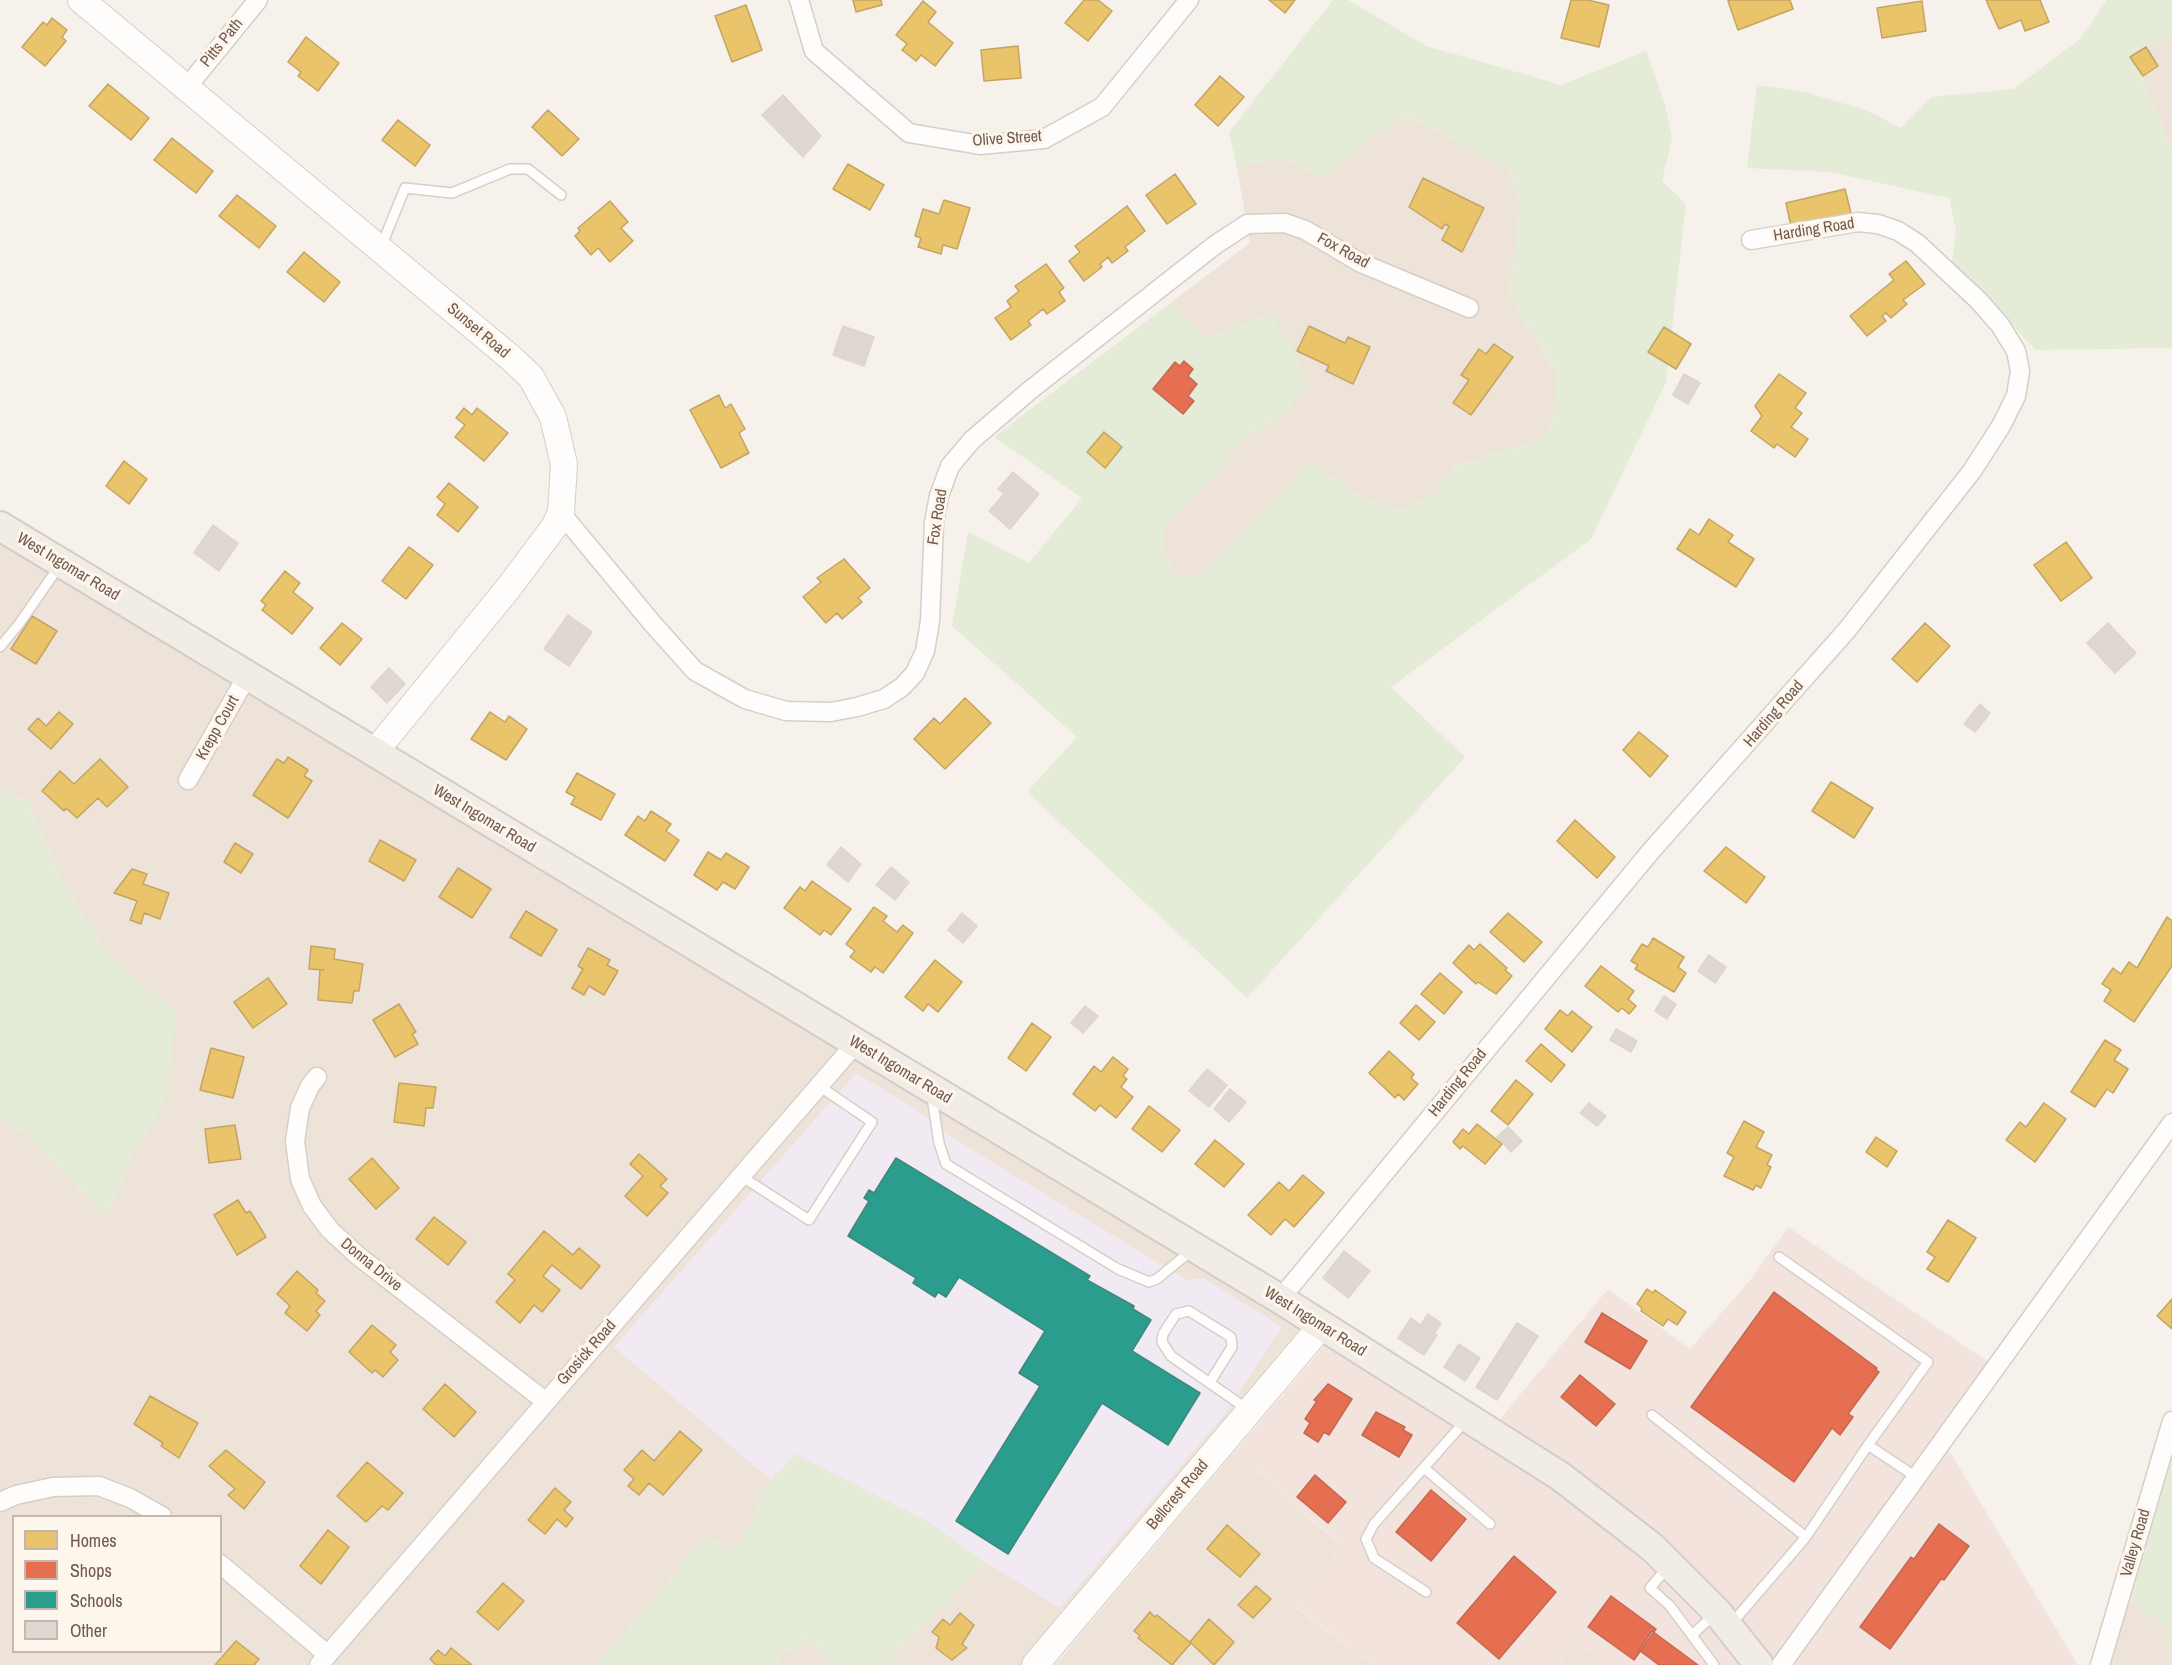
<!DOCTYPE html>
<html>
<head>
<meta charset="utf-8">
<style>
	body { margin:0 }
	#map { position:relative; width:2172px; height:1665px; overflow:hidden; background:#f6f1eb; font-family:"Archivo Narrow",sans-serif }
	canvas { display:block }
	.legend { position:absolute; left:12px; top:1515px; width:210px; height:138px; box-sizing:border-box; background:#fdf6ed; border:2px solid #c5b7ad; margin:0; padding:8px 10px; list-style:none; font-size:18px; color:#71594e }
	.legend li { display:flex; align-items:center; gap:12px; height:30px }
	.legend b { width:30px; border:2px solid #c5b7ad }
</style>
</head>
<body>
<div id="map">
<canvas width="2172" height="1665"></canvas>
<ul class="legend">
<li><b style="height:16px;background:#e9c46a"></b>Homes</li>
<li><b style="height:16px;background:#e76f51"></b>Shops</li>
<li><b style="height:16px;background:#2a9d8f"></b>Schools</li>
<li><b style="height:16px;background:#dfd7d1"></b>Other</li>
</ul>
</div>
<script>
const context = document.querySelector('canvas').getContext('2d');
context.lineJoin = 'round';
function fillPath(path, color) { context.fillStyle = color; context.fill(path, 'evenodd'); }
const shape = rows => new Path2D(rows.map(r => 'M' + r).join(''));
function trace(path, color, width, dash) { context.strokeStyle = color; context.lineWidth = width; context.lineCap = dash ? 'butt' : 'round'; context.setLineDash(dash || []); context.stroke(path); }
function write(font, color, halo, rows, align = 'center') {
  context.font = font + ' "Archivo Narrow",sans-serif'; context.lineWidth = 6; context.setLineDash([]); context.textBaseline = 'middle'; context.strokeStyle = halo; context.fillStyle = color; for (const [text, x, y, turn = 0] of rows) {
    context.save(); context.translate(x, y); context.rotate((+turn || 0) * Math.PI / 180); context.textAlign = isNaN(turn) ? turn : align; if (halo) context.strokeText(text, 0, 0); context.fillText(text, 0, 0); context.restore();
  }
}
fillPath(shape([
	[2172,32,2172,150,2133,55],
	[1415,119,1509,171,1520,205,1509,296,1558,374,1552,425,1540,440,1455,466,1432,497,1400,511,1350,491,1311,461,1201,577,1175,575,1165,552,1163,526,1254,432,1282,418,1207,338,1170,303,1250,243,1237,167,1283,158,1324,178,1392,121],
	[0,526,1322,1325,1035,1665,886,1665,986,1563,761,1492,751,1527,731,1550,706,1536,598,1665,0,1665,0,1119,25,1135,107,1218,131,1160,176,1013,107,954,62,880,28,801,0,791],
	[14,1516,220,1516,220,1652,14,1652],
	[1234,1452,1341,1546,1294,1606,1372,1665,1055,1665],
	[2122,1594,2168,1627,2170,1665,2100,1665],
	[806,1639,838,1665,776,1665,780,1657],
	[1577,1642,1605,1665,1558,1665]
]), '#eee3d9');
fillPath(shape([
	[1788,1227,1996,1367,1943,1440,2078,1665,1759,1665,1717,1612,1490,1431,1608,1289,1690,1349,1751,1279],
	[1325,1345,1573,1502,1635,1552,1710,1629,1739,1665,1605,1665,1577,1642,1558,1665,1372,1665,1294,1605,1341,1545,1234,1452]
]), '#f3e3dd');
fillPath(shape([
	[856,1073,911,1106,959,1142,1187,1280,1204,1278,1282,1327,1224,1415,1060,1608,986,1563,925,1520,795,1455,771,1480,614,1347]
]), '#f2eaf2');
fillPath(shape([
	[1333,0,1348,0,1426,46,1561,85,1646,51,1665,104,1672,138,1662,181,1686,204,1666,382,1591,539,1391,687,1465,757,1247,998,1027,792,1077,737,952,626,968,532,1029,563,1082,498,994,437,1170,303,1207,338,1269,313,1300,359,1305,387,1282,418,1254,432,1163,526,1165,552,1175,575,1202,576,1311,461,1350,491,1400,511,1432,497,1455,466,1540,440,1552,425,1558,373,1509,296,1520,205,1509,171,1415,119,1392,121,1324,178,1283,158,1237,167,1229,132],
	[2107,0,2172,0,2172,32,2133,55,2172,150,2172,348,2036,350,1952,262,1956,230,1949,198,1829,172,1747,168,1757,85,1805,92,1868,111,1901,128,1932,97,2014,89,2080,39],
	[0,791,28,801,62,880,107,954,176,1013,166,1100,131,1160,107,1218,25,1135,0,1119],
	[2172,1421,2172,1665,2170,1665,2167,1627,2122,1594],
	[795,1454,925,1520,986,1563,886,1665,838,1665,806,1639,780,1657,776,1665,598,1665,706,1536,731,1550,751,1527,761,1492]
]), '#e4ebd7');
const homes = shape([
	[853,0,881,0,882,5,856,12,853,0],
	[1084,0,1098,0,1112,11,1088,41,1065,23,1084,0],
	[1269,0,1295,0,1285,13,1269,0],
	[1571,0,1588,0,1609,5,1599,47,1561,38,1571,0],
	[1731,0,1790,0,1793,9,1738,30,1728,1,1731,0],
	[1986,0,2040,0,2049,22,2025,31,2021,20,1999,29,1986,0],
	[923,1,936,12,928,22,953,43,935,66,921,55,916,61,902,50,907,44,896,35,923,1],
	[1922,1,1926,31,1882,38,1877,8,1922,1],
	[746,5,762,50,732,62,715,16,746,5],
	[52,18,67,30,62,37,66,41,45,66,22,47,43,22,47,25,52,18],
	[306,37,339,63,318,91,298,76,301,72,288,62,306,37],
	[1018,46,1021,78,984,81,981,50,1018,46],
	[2146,47,2158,66,2143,76,2130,57,2146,47],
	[1220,76,1244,97,1218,126,1195,105,1220,76],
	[108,84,149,118,131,140,89,106,108,84],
	[548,110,579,139,562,156,532,127,548,110],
	[398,120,430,145,415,166,382,140,398,120],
	[172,138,213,171,196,193,154,160,172,138],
	[848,164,884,185,870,210,833,189,848,164],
	[1175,174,1196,204,1167,224,1146,195,1175,174],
	[1423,178,1484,208,1462,252,1442,240,1449,226,1445,224,1442,229,1409,207,1423,178],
	[1845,189,1852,217,1792,231,1786,203,1845,189],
	[237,195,276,226,259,248,219,216,237,195],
	[944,200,970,208,957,249,943,245,941,254,918,247,921,238,915,236,923,209,939,214,944,200],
	[610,201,628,222,621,228,633,241,610,262,598,248,591,255,575,236,580,231,578,228,610,201],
	[1127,206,1145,231,1125,247,1128,251,1112,263,1108,257,1100,264,1102,267,1084,281,1069,261,1080,252,1075,246,1127,206],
	[304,252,340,282,324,302,287,272,304,252],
	[1906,261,1925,284,1903,300,1907,304,1891,318,1886,313,1882,316,1886,321,1867,336,1850,316,1894,280,1889,274,1906,261],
	[1046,264,1064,288,1059,292,1065,301,1047,314,1043,309,1028,321,1031,325,1011,340,995,318,1011,307,1007,301,1019,291,1015,286,1046,264],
	[1309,326,1345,343,1348,337,1370,347,1353,384,1326,371,1329,366,1297,351,1309,326],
	[1664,327,1691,344,1676,369,1648,352,1664,327],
	[1494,344,1513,357,1471,415,1453,403,1469,380,1461,375,1479,349,1486,354,1494,344],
	[1779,374,1806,393,1795,408,1802,413,1791,427,1808,439,1795,457,1777,444,1774,448,1751,431,1762,416,1755,406,1779,374],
	[719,395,725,408,731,404,745,429,739,433,749,453,721,468,690,410,719,395],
	[464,408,472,415,477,408,508,433,484,461,455,437,465,425,456,418,464,408],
	[1104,432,1122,447,1105,468,1087,452,1104,432],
	[124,461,147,479,129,504,106,486,124,461],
	[449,483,478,507,458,532,437,515,445,504,437,497,449,483],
	[1709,519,1733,535,1728,542,1754,559,1736,587,1677,549,1690,529,1699,535,1709,519],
	[2066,542,2092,578,2061,601,2034,565,2066,542],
	[409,547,433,565,406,599,382,581,409,547],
	[844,559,870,588,858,598,862,602,842,619,837,613,826,623,803,597,821,582,817,578,844,559],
	[285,571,300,583,293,592,313,608,292,634,262,610,266,605,261,601,285,571],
	[32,616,57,631,36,664,11,649,32,616],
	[342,623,362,639,340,665,320,648,342,623],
	[1925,623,1950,646,1917,682,1892,659,1925,623],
	[965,698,991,723,945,769,914,739,934,718,940,724,965,698],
	[59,712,73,724,51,749,28,729,38,718,46,726,59,712],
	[490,712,505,722,509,716,527,729,506,760,471,739,490,712],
	[1639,732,1668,756,1650,777,1623,750,1639,732],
	[288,757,308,770,304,776,312,781,288,818,253,795,277,759,284,763,288,757],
	[100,759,128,787,107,807,98,798,77,818,66,808,64,811,42,791,60,771,74,784,100,759],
	[577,773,615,794,601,820,571,804,575,797,566,792,577,773],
	[1831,782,1873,808,1854,838,1812,811,1831,782],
	[651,811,671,824,666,831,679,840,665,861,625,835,638,816,645,821,651,811],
	[1575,820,1615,857,1597,878,1557,841,1575,820],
	[380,840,416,860,404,881,369,861,380,840],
	[235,843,253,854,241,873,224,862,235,843],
	[1726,847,1765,877,1746,903,1704,871,1726,847],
	[708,852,721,860,726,853,749,867,735,889,723,882,717,890,694,875,708,852],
	[458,868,491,889,472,918,439,897,458,868],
	[132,869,147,874,143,884,169,893,160,919,144,913,141,924,130,920,137,901,114,893,132,869],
	[812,881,851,909,831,935,824,930,820,935,784,908,800,887,805,891,812,881],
	[874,907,887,916,883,921,897,932,903,925,913,933,883,973,875,967,871,972,850,957,855,951,846,944,874,907],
	[526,911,557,930,541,956,510,937,526,911],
	[1508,913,1542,942,1524,962,1490,932,1508,913],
	[2167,917,2172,921,2172,966,2134,1022,2104,1001,2111,990,2102,984,2113,968,2121,974,2129,962,2137,968,2167,917],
	[1653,938,1684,957,1678,967,1686,973,1674,992,1635,969,1638,965,1631,961,1642,944,1648,947,1653,938],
	[1480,944,1507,968,1505,970,1512,976,1496,994,1478,982,1476,984,1453,963,1469,945,1474,950,1480,944],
	[311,946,335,949,334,959,363,964,359,991,354,991,352,1003,318,1000,320,970,324,970,309,969,311,946],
	[588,948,610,960,607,965,618,971,604,995,589,986,584,995,572,988,583,969,578,966,588,948],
	[935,960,962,982,938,1012,928,1004,923,1011,905,997,935,960],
	[1601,966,1634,991,1628,999,1636,1006,1629,1014,1622,1008,1618,1012,1585,986,1601,966],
	[1440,973,1462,992,1444,1014,1421,994,1440,973],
	[268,978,287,1004,253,1028,234,1002,268,978],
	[399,1004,416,1032,412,1034,418,1044,395,1057,373,1020,399,1004],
	[1416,1005,1435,1022,1419,1040,1400,1023,1416,1005],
	[1560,1010,1568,1016,1572,1011,1592,1027,1572,1052,1545,1029,1560,1010],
	[1032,1023,1051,1037,1026,1071,1008,1058,1032,1023],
	[2105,1040,2121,1050,2114,1060,2128,1069,2113,1093,2107,1089,2095,1107,2071,1092,2105,1040],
	[1541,1044,1565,1065,1551,1082,1526,1061,1541,1044],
	[211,1048,244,1057,233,1098,200,1090,211,1048],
	[1389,1051,1414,1074,1411,1078,1418,1084,1404,1100,1398,1094,1395,1098,1369,1073,1389,1051],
	[1113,1057,1128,1069,1123,1076,1127,1079,1121,1087,1133,1097,1116,1118,1100,1105,1095,1111,1073,1094,1094,1066,1101,1072,1113,1057],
	[1516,1080,1533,1094,1508,1125,1491,1111,1516,1080],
	[399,1083,436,1087,433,1108,426,1108,424,1126,394,1122,399,1083],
	[2044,1103,2066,1119,2035,1162,2006,1140,2020,1122,2026,1127,2044,1103],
	[1149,1106,1180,1130,1162,1152,1132,1129,1149,1106],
	[1744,1121,1764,1132,1756,1147,1772,1155,1767,1165,1771,1167,1761,1188,1756,1185,1753,1190,1724,1176,1734,1157,1727,1153,1744,1121],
	[1477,1124,1502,1144,1485,1164,1463,1146,1460,1149,1453,1142,1463,1129,1469,1134,1477,1124],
	[235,1125,241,1159,209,1163,205,1129,235,1125],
	[1876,1137,1897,1151,1887,1167,1866,1152,1876,1137],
	[1215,1140,1244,1164,1224,1187,1195,1164,1215,1140],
	[639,1154,667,1179,660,1186,668,1193,647,1216,625,1196,643,1176,630,1164,639,1154],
	[372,1158,399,1188,376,1209,349,1179,372,1158],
	[1303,1175,1324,1193,1294,1227,1285,1219,1271,1235,1248,1215,1279,1182,1289,1191,1303,1175],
	[238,1200,246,1213,250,1211,266,1237,237,1255,214,1215,238,1200],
	[434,1217,466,1242,448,1265,416,1239,434,1217],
	[1948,1220,1976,1238,1948,1282,1927,1269,1935,1257,1927,1252,1948,1220],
	[544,1231,573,1255,579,1248,600,1266,581,1289,552,1265,543,1276,560,1290,542,1312,534,1305,520,1323,496,1302,515,1280,508,1274,544,1231],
	[297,1271,318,1290,316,1293,325,1301,316,1311,320,1315,307,1331,285,1313,290,1306,277,1294,297,1271],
	[1647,1289,1653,1293,1655,1290,1686,1312,1677,1325,1668,1319,1663,1326,1641,1311,1642,1308,1637,1304,1647,1289],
	[2172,1299,2172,1329,2157,1316,2172,1299],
	[372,1325,396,1345,390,1352,398,1360,383,1377,375,1370,372,1373,349,1352,372,1325],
	[445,1384,476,1412,454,1437,423,1409,445,1384],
	[150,1396,198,1423,179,1458,161,1446,163,1443,134,1424,150,1396],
	[680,1431,702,1450,663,1495,649,1483,639,1495,628,1486,634,1479,624,1470,642,1450,654,1461,680,1431],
	[226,1450,265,1482,244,1509,228,1495,235,1489,209,1466,226,1450],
	[367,1462,403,1493,388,1510,382,1506,366,1522,337,1496,367,1462],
	[555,1488,571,1502,564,1510,573,1518,566,1527,557,1519,545,1534,528,1520,555,1488],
	[1227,1525,1260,1554,1240,1577,1207,1549,1227,1525],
	[328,1530,349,1547,321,1584,300,1566,328,1530],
	[503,1583,524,1601,498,1630,477,1612,503,1583],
	[1256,1586,1271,1599,1253,1618,1238,1605,1256,1586],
	[1150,1612,1155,1617,1157,1615,1191,1643,1172,1665,1138,1638,1140,1636,1134,1631,1150,1612],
	[960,1613,974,1625,962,1644,967,1648,952,1660,936,1648,939,1637,932,1632,943,1619,950,1625,960,1613],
	[1209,1619,1234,1642,1214,1665,1190,1642,1209,1619],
	[236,1641,259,1659,254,1665,215,1665,236,1641],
	[451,1648,472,1665,436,1665,430,1659,438,1650,445,1656,451,1648]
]);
fillPath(homes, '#e9c46a');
trace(homes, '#c5a462', 1.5);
const shops = shape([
	[1184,361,1193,369,1188,376,1197,384,1188,396,1194,401,1183,414,1153,389,1175,362,1180,366,1184,361],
	[1774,1292,1877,1368,1875,1369,1879,1372,1848,1414,1853,1417,1840,1435,1832,1428,1794,1482,1691,1407,1774,1292],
	[1602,1313,1647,1341,1630,1369,1585,1342,1602,1313],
	[1580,1375,1615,1404,1596,1426,1561,1397,1580,1375],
	[1328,1384,1352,1399,1329,1435,1324,1432,1318,1442,1304,1433,1310,1423,1305,1419,1317,1401,1314,1400,1328,1384],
	[1376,1412,1405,1427,1403,1430,1412,1435,1399,1457,1362,1435,1376,1412],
	[1315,1475,1346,1502,1328,1523,1297,1497,1315,1475],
	[1431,1490,1466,1519,1431,1561,1396,1532,1431,1490],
	[1939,1524,1969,1546,1944,1580,1941,1579,1890,1649,1860,1627,1911,1557,1914,1559,1939,1524],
	[1514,1556,1556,1592,1499,1659,1457,1623,1514,1556],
	[1611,1596,1656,1629,1634,1660,1588,1627,1611,1596],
	[1652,1631,1698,1665,1659,1665,1639,1650,1652,1631]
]);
fillPath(shops, '#e76f51');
trace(shops, '#c46850', 1.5);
const schools = shape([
	[896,1158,1090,1276,1087,1280,1134,1306,1133,1309,1151,1320,1132,1351,1200,1393,1168,1445,1102,1403,1008,1554,956,1521,1040,1386,1019,1373,1045,1331,959,1277,946,1297,938,1292,935,1297,913,1283,916,1278,848,1236,869,1201,864,1198,869,1190,874,1193,896,1158]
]);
fillPath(schools, '#2a9d8f');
trace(schools, '#3f897c', 1.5);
const building = shape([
	[783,95,821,136,803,157,762,115,783,95],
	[843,326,874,337,864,366,833,355,843,326],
	[1684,374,1700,383,1688,404,1673,395,1684,374],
	[1013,472,1039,494,1010,529,989,511,1004,494,998,489,1013,472],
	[213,525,238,543,219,571,194,553,213,525],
	[568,615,592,632,569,666,544,649,568,615],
	[2108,623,2136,653,2115,673,2087,643,2108,623],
	[389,668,405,684,387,703,371,687,389,668],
	[1980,704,1990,713,1975,732,1964,724,1980,704],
	[841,847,861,864,848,882,827,865,841,847],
	[891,867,909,882,895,900,876,885,891,867],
	[962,913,977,926,963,943,948,930,962,913],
	[1709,955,1726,967,1715,983,1698,971,1709,955],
	[1664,996,1676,1004,1667,1019,1655,1011,1664,996],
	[1085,1006,1098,1016,1083,1033,1071,1023,1085,1006],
	[1616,1029,1637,1041,1631,1052,1610,1040,1616,1029],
	[1207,1069,1227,1085,1209,1107,1189,1091,1207,1069],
	[1230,1089,1246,1102,1229,1122,1214,1109,1230,1089],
	[1589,1103,1606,1116,1597,1126,1580,1113,1589,1103],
	[1508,1127,1522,1141,1511,1152,1497,1137,1508,1127],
	[1344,1251,1370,1271,1348,1298,1323,1278,1344,1251],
	[1428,1314,1441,1323,1434,1334,1437,1335,1424,1355,1398,1338,1411,1318,1421,1325,1428,1314],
	[1517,1323,1538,1336,1497,1400,1476,1387,1517,1323],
	[1459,1344,1480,1358,1465,1381,1444,1367,1459,1344]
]);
fillPath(building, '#dfd7d1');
trace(building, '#ded4ce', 1.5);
const lane = shape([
	[381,247,405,188,452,193,510,169,528,169,561,195],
	[0,647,19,624,60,565],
	[932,1097,939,1143,946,1164,1118,1269,1149,1282,1157,1279,1192,1250],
	[741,1176,809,1220,872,1122,819,1086],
	[1779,1257,1928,1362,1868,1445,1916,1477],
	[1210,1382,1232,1347,1231,1337,1189,1311,1176,1314,1163,1334,1162,1342,1171,1356,1247,1409],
	[1652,1415,1806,1537,1732,1623],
	[1424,1468,1490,1524],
	[1806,1537,1868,1445],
	[1667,1568,1650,1588,1670,1606,1714,1665],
	[1426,1592,1374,1558,1366,1539,1374,1524,1467,1419],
	[1692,1635,1715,1614]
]);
const street = shape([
	[799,0,814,51,909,133,980,145,1044,139,1102,107,1189,0],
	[187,87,258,0],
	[561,513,652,623,695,671,745,699,786,711,831,712,857,707,884,699,902,687,915,673,925,651,930,621,934,523,939,496,950,466,972,440,1029,391,1215,245,1247,224,1285,223,1305,230,1361,263,1469,308],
	[188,780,247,676],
	[317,1077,310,1086,300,1108,295,1141,300,1179,312,1206,330,1230,357,1255,545,1401],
	[1280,1299,1651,851,1847,630,1972,471,2001,426,2016,396,2020,371,2016,351,2000,325,1979,301,1917,243,1898,231,1878,224,1858,222,1751,240],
	[0,1502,16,1495,53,1487,99,1486,130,1498,162,1516],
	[220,1564,328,1655],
	[319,1665,856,1043],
	[1781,1665,2172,1123],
	[2100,1665,2172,1421]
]);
const secondary = shape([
	[81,0,511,358,531,377,553,417,564,464,561,513,554,527,510,586,374,753],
	[1035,1665,1322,1325]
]);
const primary = shape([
	[0,526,1280,1299,1560,1476,1652,1547,1717,1612,1759,1665]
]);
trace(lane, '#d5cec9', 12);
trace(street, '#d5cec9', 21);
trace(secondary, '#d5cec8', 28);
trace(primary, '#d4ccc7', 32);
trace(lane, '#fefdfc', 9);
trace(street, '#fefdfc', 18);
trace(secondary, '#fefdfc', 26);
trace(primary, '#f1ece6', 28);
write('16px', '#71594e', '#fdf6ed', [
	["Pitts Path",222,43,-51],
	["Olive Street",1007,139,-4],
	["Harding Road",1814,230,-9],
	["Fox Road",1343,251,29],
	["Sunset Road",478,331,40],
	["Fox Road",938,517,-81],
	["West Ingomar Road",68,567,31],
	["Harding Road",1774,714,-49],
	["Krepp Court",218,728,-61],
	["West Ingomar Road",484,819,31],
	["West Ingomar Road",900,1070,31],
	["Harding Road",1458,1083,-51],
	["Donna Drive",371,1265,39],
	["West Ingomar Road",1315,1322,32],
	["Grosick Road",587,1353,-49],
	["Bellcrest Road",1178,1495,-50],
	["Valley Road",2136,1543,-74]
]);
</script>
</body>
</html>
